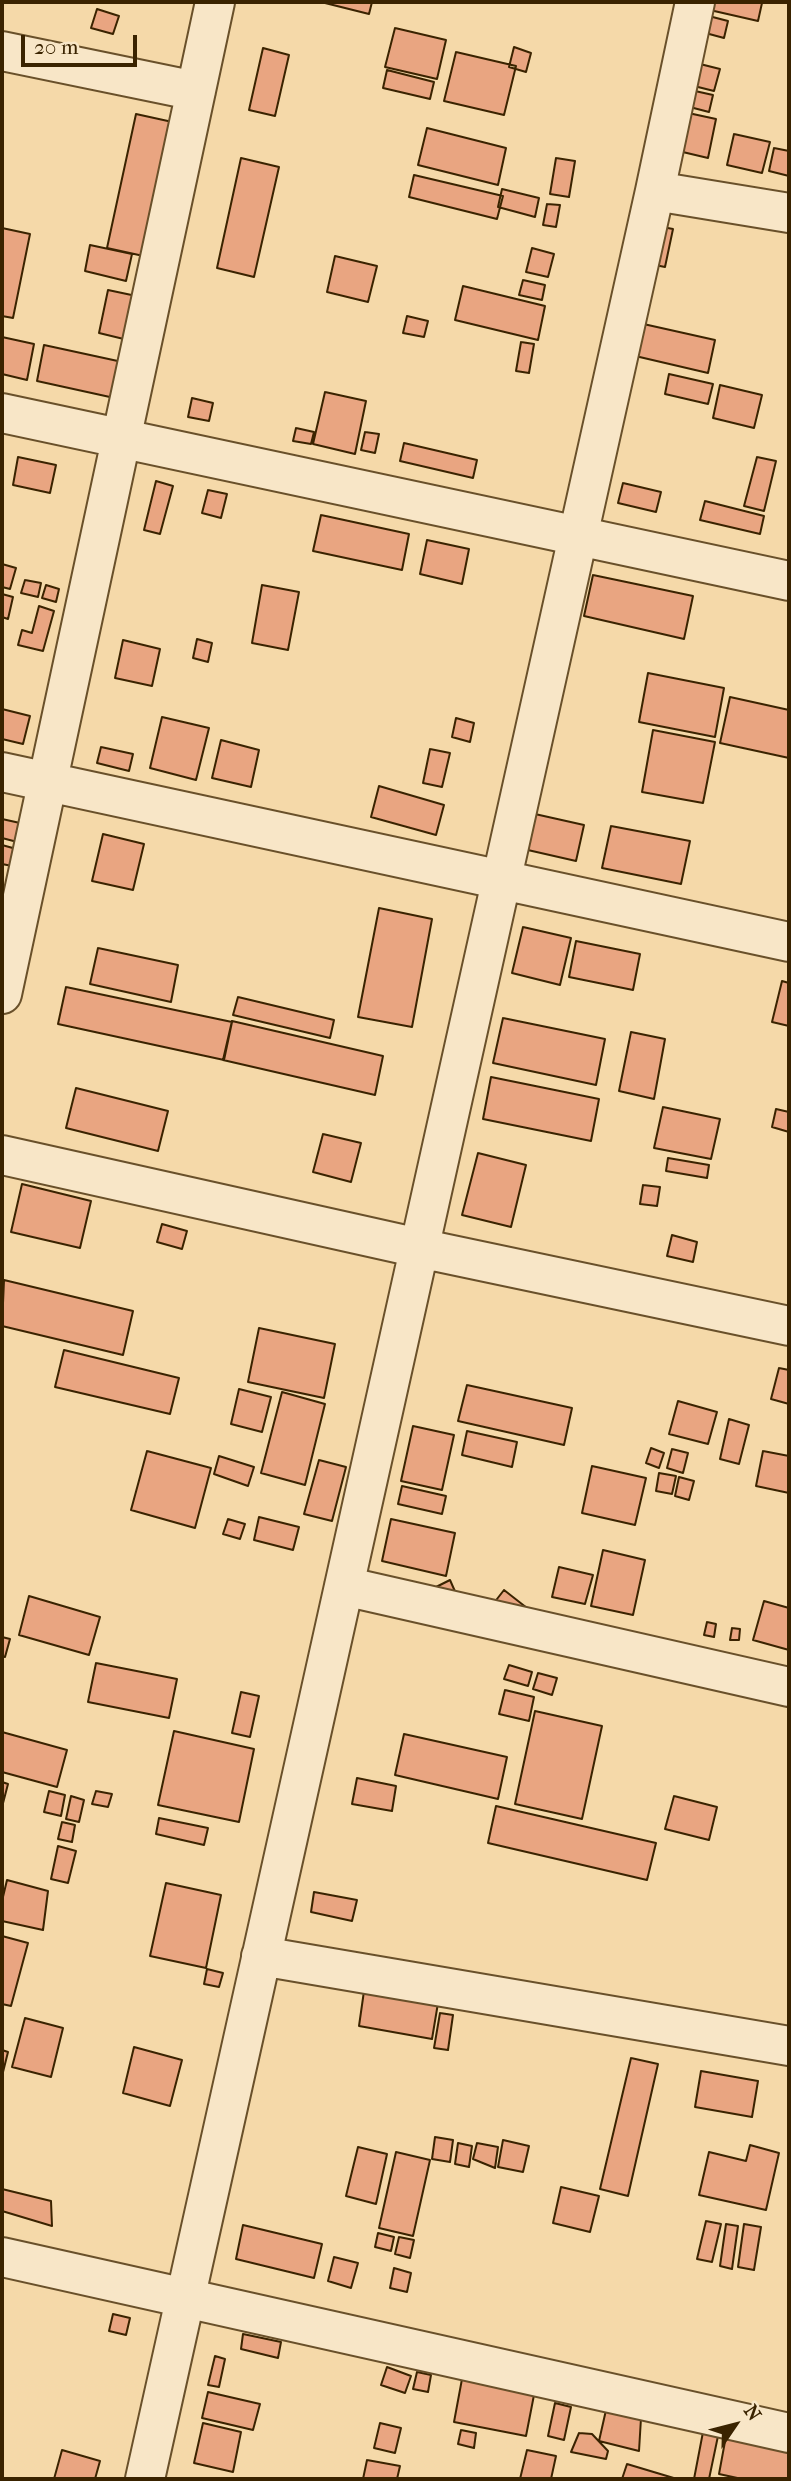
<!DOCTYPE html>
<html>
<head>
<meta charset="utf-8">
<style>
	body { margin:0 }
	#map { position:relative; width:791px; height:2481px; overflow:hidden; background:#f5d9a9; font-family:"IM FELL French Canon",serif }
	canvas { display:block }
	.frame { position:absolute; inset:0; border:4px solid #3a2300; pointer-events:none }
	.north { position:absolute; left:700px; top:2390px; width:70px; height:70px; -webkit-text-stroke:5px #f8e6c7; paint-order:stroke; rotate:55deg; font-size:19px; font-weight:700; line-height:28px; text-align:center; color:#3a2300 }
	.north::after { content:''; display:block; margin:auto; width:24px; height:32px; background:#3a2300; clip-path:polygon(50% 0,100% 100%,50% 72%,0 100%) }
	.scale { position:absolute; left:21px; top:35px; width:116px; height:32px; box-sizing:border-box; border:4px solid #3a2300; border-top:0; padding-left:9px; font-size:21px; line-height:24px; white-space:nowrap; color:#3a2300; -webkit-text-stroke:5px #f8e6c7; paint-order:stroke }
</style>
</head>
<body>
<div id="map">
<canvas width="791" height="2481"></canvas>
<div class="frame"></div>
<div class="north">N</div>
<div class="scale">20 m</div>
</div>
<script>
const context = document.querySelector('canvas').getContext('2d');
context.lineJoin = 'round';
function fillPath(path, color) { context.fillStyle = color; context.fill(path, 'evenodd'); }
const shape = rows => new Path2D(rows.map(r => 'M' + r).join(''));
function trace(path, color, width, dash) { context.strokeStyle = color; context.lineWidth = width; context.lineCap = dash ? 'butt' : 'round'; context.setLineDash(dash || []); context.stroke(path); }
const building = shape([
	[321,2,372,2,369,14,321,2],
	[703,2,758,2,762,3,758,21,701,8,703,2],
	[97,9,119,16,113,34,91,28,97,9],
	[701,14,728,21,724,38,698,31,701,14],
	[395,28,446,40,437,79,385,67,395,28],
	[514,47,531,53,526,72,509,67,514,47],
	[263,48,289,55,275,116,249,110,263,48],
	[456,52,516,66,504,115,444,101,456,52],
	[688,61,720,69,714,91,682,83,688,61],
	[387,70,434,82,430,99,383,88,387,70],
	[686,89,713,95,709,112,682,105,686,89],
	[679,111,716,119,708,158,670,149,679,111],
	[136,114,177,123,148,257,107,248,136,114],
	[427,128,506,148,498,185,418,165,427,128],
	[734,134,770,142,762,173,727,165,734,134],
	[774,148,789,151,789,176,769,171,774,148],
	[241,158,279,167,254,277,217,268,241,158],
	[556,158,575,161,569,197,550,194,556,158],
	[414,175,503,196,497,219,409,197,414,175],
	[502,189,539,198,535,217,498,207,502,189],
	[547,204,560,205,556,227,543,225,547,204],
	[652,225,673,229,665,267,645,263,652,225],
	[2,228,30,234,13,318,2,316,2,228],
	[90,245,132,254,126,281,85,271,90,245],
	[532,248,554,254,548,277,526,272,532,248],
	[335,256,377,266,368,302,327,292,335,256],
	[523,280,545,285,542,300,519,295,523,280],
	[463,286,545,306,538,340,455,320,463,286],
	[108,290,141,297,132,341,99,333,108,290],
	[407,316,428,321,424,337,403,333,407,316],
	[639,323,715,340,708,373,631,355,639,323],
	[2,337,34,344,27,380,2,374,2,337],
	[521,342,534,344,529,373,516,371,521,342],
	[44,345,127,363,119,399,37,381,44,345],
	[669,374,713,384,708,404,665,394,669,374],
	[720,385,762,395,754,428,713,418,720,385],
	[325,392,366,401,355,454,313,444,325,392],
	[192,398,213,403,209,421,188,417,192,398],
	[296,428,314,432,311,444,293,441,296,428],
	[365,432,379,434,375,453,361,450,365,432],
	[404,443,477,460,473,478,400,461,404,443],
	[18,457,56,465,50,493,13,485,18,457],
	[757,457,776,461,764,511,744,506,757,457],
	[156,481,173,486,160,534,144,530,156,481],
	[623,483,661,492,656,512,618,503,623,483],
	[208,490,227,494,221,518,202,513,208,490],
	[705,501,764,516,760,534,700,520,705,501],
	[321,515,409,534,402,570,313,551,321,515],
	[427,540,469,549,462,584,420,574,427,540],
	[2,564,16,568,10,589,2,587,2,564],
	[593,575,693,596,684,639,584,616,593,575],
	[25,580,41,583,38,597,21,593,25,580],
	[46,585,59,589,56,602,42,598,46,585],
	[262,585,299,592,288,650,252,643,262,585],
	[2,594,13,597,8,619,2,617,2,594],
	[39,606,54,611,43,651,18,645,22,630,32,633,39,606],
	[197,639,212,643,208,662,193,658,197,639],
	[123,640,160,649,152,686,115,678,123,640],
	[648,673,724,688,715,737,639,722,648,673],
	[730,697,789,710,789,758,720,743,730,697],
	[2,709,30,716,23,744,2,739,2,709],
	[162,717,209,728,196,780,150,768,162,717],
	[456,718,474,723,470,742,452,737,456,718],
	[653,730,715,742,703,803,642,792,653,730],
	[221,740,259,750,251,787,212,778,221,740],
	[101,747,133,754,129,771,97,763,101,747],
	[430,749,450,753,442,787,423,783,430,749],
	[379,786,444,805,436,835,371,817,379,786],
	[526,812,584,825,576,861,519,848,526,812],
	[2,819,29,825,25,844,2,838,2,819],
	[611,826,690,841,681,884,602,868,611,826],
	[103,834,144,844,133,890,92,881,103,834],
	[2,845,20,850,17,867,2,864,2,845],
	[379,908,432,919,412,1027,358,1017,379,908],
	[523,927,571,938,560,985,512,973,523,927],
	[576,941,640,954,633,990,569,977,576,941],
	[98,948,178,965,171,1002,90,984,98,948],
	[782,981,789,983,789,1026,772,1022,782,981],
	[66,987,232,1022,224,1060,58,1024,66,987],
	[238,997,334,1020,330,1038,233,1015,238,997],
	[503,1018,605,1039,596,1085,493,1063,503,1018],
	[232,1021,383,1056,375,1095,223,1060,232,1021],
	[631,1032,665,1039,654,1099,619,1091,631,1032],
	[491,1077,599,1099,591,1141,483,1119,491,1077],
	[76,1088,168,1111,158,1151,66,1128,76,1088],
	[663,1107,720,1119,711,1159,654,1148,663,1107],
	[776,1109,789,1112,789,1132,772,1127,776,1109],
	[323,1134,361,1143,351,1182,313,1172,323,1134],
	[478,1153,526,1165,511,1227,462,1215,478,1153],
	[668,1158,709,1165,707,1178,666,1171,668,1158],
	[22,1184,91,1201,80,1248,11,1232,22,1184],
	[643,1185,660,1187,657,1206,640,1204,643,1185],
	[162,1224,187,1231,182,1249,157,1242,162,1224],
	[672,1235,697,1242,693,1262,667,1256,672,1235],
	[4,1280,133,1311,123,1355,2,1326,4,1280],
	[259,1328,335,1344,324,1398,248,1382,259,1328],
	[64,1350,179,1378,170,1414,55,1387,64,1350],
	[779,1368,789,1370,789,1404,771,1399,779,1368],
	[467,1385,572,1408,564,1445,458,1421,467,1385],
	[239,1389,271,1397,262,1432,231,1424,239,1389],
	[282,1392,325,1404,305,1485,261,1473,282,1392],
	[678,1401,717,1412,708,1444,669,1434,678,1401],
	[729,1419,749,1425,739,1464,720,1459,729,1419],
	[413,1426,454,1435,442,1490,401,1481,413,1426],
	[467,1431,517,1442,512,1467,462,1455,467,1431],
	[651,1448,664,1453,659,1468,646,1463,651,1448],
	[672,1449,688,1453,683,1473,667,1468,672,1449],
	[147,1451,211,1468,195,1528,131,1510,147,1451],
	[763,1451,789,1456,789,1493,756,1486,763,1451],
	[219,1456,254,1467,248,1486,214,1474,219,1456],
	[319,1460,346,1467,332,1521,304,1514,319,1460],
	[592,1466,646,1478,635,1525,582,1513,592,1466],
	[659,1473,676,1476,672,1494,656,1491,659,1473],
	[679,1477,694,1481,689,1500,675,1496,679,1477],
	[402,1486,446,1496,442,1514,398,1504,402,1486],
	[259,1517,299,1527,293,1550,254,1540,259,1517],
	[228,1519,245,1524,240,1539,223,1534,228,1519],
	[391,1519,455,1533,446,1576,382,1561,391,1519],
	[603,1550,645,1560,633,1615,591,1606,603,1550],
	[559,1567,593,1575,585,1604,552,1597,559,1567],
	[450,1580,457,1596,444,1603,436,1587,450,1580],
	[504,1590,527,1608,490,1608,504,1590],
	[29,1596,100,1617,89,1655,19,1635,29,1596],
	[764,1601,789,1608,789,1650,753,1640,764,1601],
	[707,1622,716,1624,714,1637,704,1635,707,1622],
	[732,1628,740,1629,739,1640,730,1640,732,1628],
	[2,1637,10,1639,5,1657,2,1656,2,1637],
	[96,1663,177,1679,169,1718,88,1702,96,1663],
	[509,1665,532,1672,528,1686,504,1679,509,1665],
	[538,1673,557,1678,552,1695,533,1689,538,1673],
	[505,1690,534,1697,529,1721,499,1714,505,1690],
	[241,1692,259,1696,250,1737,232,1733,241,1692],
	[535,1711,602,1726,582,1819,515,1804,535,1711],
	[174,1731,254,1749,239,1822,158,1805,174,1731],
	[2,1732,67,1750,57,1787,2,1772,2,1732],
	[404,1734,507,1757,498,1799,395,1775,404,1734],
	[357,1778,396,1786,392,1811,352,1804,357,1778],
	[2,1782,8,1784,2,1807,2,1782],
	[49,1791,65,1795,61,1816,44,1812,49,1791],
	[96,1791,112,1794,108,1807,92,1804,96,1791],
	[71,1796,84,1800,79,1822,66,1819,71,1796],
	[674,1796,717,1807,709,1840,665,1829,674,1796],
	[496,1806,656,1843,647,1880,488,1843,496,1806],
	[159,1818,208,1828,204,1845,156,1834,159,1818],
	[62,1822,75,1825,72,1842,58,1839,62,1822],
	[58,1846,76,1851,68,1883,51,1879,58,1846],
	[7,1880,48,1891,43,1930,2,1921,2,1901,7,1880],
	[166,1883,221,1895,206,1968,150,1956,166,1883],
	[314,1892,357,1900,352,1921,311,1912,314,1892],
	[2,1936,28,1943,11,2006,2,2004,2,1936],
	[207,1969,223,1973,219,1987,204,1984,207,1969],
	[364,1991,438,2003,432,2039,359,2026,364,1991],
	[440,2013,453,2015,448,2050,434,2048,440,2013],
	[25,2018,63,2028,51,2077,12,2067,25,2018],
	[134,2047,182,2060,170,2106,123,2093,134,2047],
	[2,2050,8,2052,2,2076,2,2050],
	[631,2058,658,2064,628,2196,600,2189,631,2058],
	[701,2071,758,2081,752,2117,695,2107,701,2071],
	[435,2137,453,2140,450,2162,432,2159,435,2137],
	[503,2140,529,2146,523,2172,498,2167,503,2140],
	[458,2143,472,2146,469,2167,455,2164,458,2143],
	[477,2143,498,2147,495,2168,473,2159,477,2143],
	[750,2145,779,2153,766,2210,699,2195,709,2152,746,2161,750,2145],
	[358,2147,387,2154,376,2204,346,2196,358,2147],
	[396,2152,430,2160,413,2236,379,2228,396,2152],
	[561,2187,599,2196,590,2232,553,2223,561,2187],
	[2,2189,51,2201,52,2226,2,2211,2,2189],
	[706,2221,721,2224,712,2262,697,2259,706,2221],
	[726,2224,738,2226,732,2269,720,2266,726,2224],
	[744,2224,761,2227,754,2270,738,2267,744,2224],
	[243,2225,322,2244,314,2278,236,2259,243,2225],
	[378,2233,394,2237,391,2251,375,2247,378,2233],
	[399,2237,414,2240,410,2258,395,2254,399,2237],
	[334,2257,358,2263,351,2288,328,2281,334,2257],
	[394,2268,411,2273,407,2292,390,2288,394,2268],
	[113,2314,130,2318,126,2335,109,2331,113,2314],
	[243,2334,281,2342,278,2358,241,2349,243,2334],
	[215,2356,225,2359,219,2387,208,2385,215,2356],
	[387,2367,411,2376,405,2393,381,2385,387,2367],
	[417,2372,431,2375,428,2392,413,2389,417,2372],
	[462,2379,534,2395,526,2436,454,2422,462,2379],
	[208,2392,260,2404,253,2430,202,2418,208,2392],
	[555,2403,571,2407,564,2440,548,2436,555,2403],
	[606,2410,641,2418,639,2451,599,2441,606,2410],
	[203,2423,241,2432,233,2472,194,2463,203,2423],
	[380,2423,401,2428,395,2453,374,2448,380,2423],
	[461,2430,476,2433,474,2448,458,2444,461,2430],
	[703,2432,718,2436,709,2479,694,2479,703,2432],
	[579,2433,592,2434,608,2451,606,2459,571,2452,579,2433],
	[726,2436,789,2450,789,2479,742,2479,719,2474,726,2436],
	[62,2450,100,2461,95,2479,54,2479,62,2450],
	[527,2450,556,2456,551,2479,520,2479,527,2450],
	[367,2460,400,2466,397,2479,363,2479,367,2460],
	[627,2464,677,2479,622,2479,627,2464]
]);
fillPath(building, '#e9a581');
trace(building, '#3a2300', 2);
const minor = shape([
	[2,51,196,91],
	[655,191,789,213],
	[2,413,789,581],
	[2,772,789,942],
	[2,994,215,2],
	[2,1155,419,1248,789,1326],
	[344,1586,789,1687],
	[261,1956,789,2046],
	[2,2257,789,2433],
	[145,2479,655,191,695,2]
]);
trace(minor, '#69502a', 42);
trace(minor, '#f8e6c7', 38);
</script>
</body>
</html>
